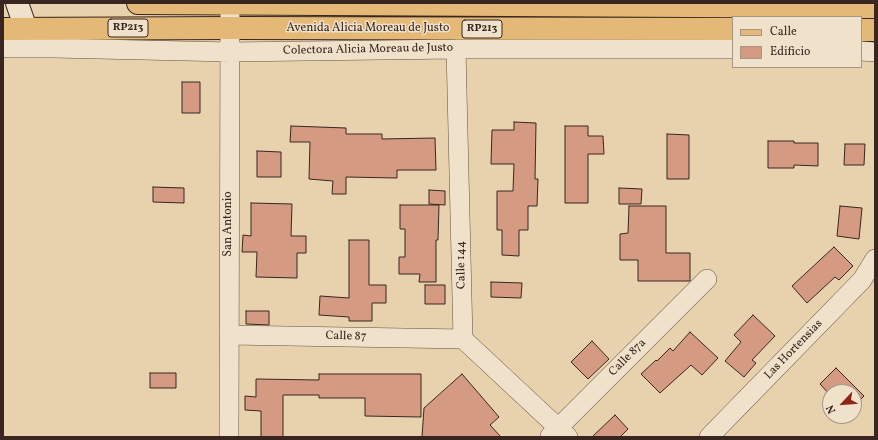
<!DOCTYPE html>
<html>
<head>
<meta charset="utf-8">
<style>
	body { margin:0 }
	#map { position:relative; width:878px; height:440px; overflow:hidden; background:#e8d1ad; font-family:Vollkorn,serif }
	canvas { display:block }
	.frame { position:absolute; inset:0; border:4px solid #392620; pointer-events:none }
	.legend { position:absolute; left:732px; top:16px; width:130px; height:52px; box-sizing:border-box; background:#f0e1ca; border:1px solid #a79686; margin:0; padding:5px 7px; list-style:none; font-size:12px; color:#392620 }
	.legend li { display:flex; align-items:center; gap:8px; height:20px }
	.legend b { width:20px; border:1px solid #a79686 }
	.north { position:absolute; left:822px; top:384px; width:40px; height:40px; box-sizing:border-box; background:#f0e1ca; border:1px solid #a79686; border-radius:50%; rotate:244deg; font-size:11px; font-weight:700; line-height:16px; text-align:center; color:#392620 }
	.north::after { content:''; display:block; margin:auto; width:14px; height:18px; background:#8f2418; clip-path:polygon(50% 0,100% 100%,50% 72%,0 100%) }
</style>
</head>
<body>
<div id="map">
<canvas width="878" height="440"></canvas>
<div class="frame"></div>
<ul class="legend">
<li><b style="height:5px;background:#e4b876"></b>Calle</li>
<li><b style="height:11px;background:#d49b82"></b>Edificio</li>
</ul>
<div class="north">N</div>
</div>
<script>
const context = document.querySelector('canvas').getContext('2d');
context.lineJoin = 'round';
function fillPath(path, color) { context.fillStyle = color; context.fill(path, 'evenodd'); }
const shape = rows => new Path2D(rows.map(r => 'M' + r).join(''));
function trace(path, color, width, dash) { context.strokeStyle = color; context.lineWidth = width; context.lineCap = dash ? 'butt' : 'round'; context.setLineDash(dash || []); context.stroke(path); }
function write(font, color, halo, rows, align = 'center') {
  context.font = font + ' Vollkorn,serif'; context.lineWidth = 3; context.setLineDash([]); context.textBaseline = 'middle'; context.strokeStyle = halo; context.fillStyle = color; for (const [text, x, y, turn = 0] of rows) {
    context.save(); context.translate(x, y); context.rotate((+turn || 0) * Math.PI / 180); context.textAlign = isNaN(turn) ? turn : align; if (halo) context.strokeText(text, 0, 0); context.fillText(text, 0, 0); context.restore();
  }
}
const building = shape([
	[182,82,200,82,200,113,182,113,182,82],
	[514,122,536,123,535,179,538,179,537,206,528,206,528,230,519,230,519,256,502,255,502,230,497,230,497,191,513,191,514,164,491,164,492,130,514,130,514,122],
	[291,126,346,128,346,134,382,134,382,139,435,138,436,170,397,170,397,178,346,177,346,194,332,194,333,181,309,179,310,142,290,142,291,126],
	[565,126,588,126,588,136,603,136,604,154,588,154,588,203,565,203,565,126],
	[667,134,689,135,689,179,667,179,667,134],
	[768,141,794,141,794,143,818,143,818,166,794,165,794,168,768,168,768,141],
	[845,144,865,144,864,165,844,165,845,144],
	[257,151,281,152,281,177,257,177,257,151],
	[153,187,184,188,184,203,153,202,153,187],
	[619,188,642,189,641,204,619,204,619,188],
	[429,190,445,191,445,205,429,204,429,190],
	[251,203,292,204,291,236,306,236,306,253,297,253,297,278,256,277,257,252,242,252,243,235,251,236,251,203],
	[400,205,439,205,438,240,436,240,436,282,419,282,420,274,399,274,399,257,405,257,405,229,400,229,400,205],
	[629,206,666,206,666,253,690,253,690,281,638,281,638,260,620,260,620,234,628,233,629,206],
	[840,206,862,208,859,239,837,236,840,206],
	[349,240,369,240,369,285,386,285,386,303,372,303,372,321,349,321,349,317,319,315,320,296,349,298,349,240],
	[834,247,853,266,839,280,835,277,807,303,792,286,834,247],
	[491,282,522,283,521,298,491,297,491,282],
	[425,285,445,285,445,304,425,304,425,285],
	[246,311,269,311,269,325,246,324,246,311],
	[753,315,775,336,752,360,756,363,744,377,725,361,741,342,734,335,753,315],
	[690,332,718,358,702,375,691,365,660,393,641,374,656,360,657,361,670,348,673,351,690,332],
	[592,341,609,359,588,379,571,362,592,341],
	[836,368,864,396,854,406,854,392,830,392,830,395,820,384,836,368],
	[150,373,176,373,176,388,150,388,150,373],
	[319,374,421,374,421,417,365,416,365,398,319,398,319,395,283,395,283,437,261,437,261,411,245,410,245,396,256,397,256,379,319,380,319,374],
	[462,374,499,417,490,425,501,437,422,437,424,408,462,374],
	[615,415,628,429,620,437,592,437,615,415]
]);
fillPath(building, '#d49b82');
trace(building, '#392620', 1);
const minor = shape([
	[3,48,54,48,230,52,456,49,733,49],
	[456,49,463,339,568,437],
	[861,51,875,52],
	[229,335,463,339],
	[550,436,707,279],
	[229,437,230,3],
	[709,437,862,280,875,259]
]);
const secondary = shape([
	[17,3,26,29]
]);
const primary = shape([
	[138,3,875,7],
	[3,29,231,28,733,29],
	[861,30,875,30]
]);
trace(minor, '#655143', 20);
trace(secondary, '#392620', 24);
trace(primary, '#392620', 24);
trace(minor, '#f0e1ca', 19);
trace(secondary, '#f0e1ca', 22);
trace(primary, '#e4b876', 22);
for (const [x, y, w] of [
	[128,28,40],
	[482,29,40]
]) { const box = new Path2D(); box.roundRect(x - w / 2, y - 9, w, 18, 3); context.fillStyle = '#f0e1ca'; context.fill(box); trace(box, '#392620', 1); }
write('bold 11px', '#392620', null, [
	["RP213",128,28],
	["RP213",482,29]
]);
write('12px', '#392620', '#f0e1ca', [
	["Avenida Alicia Moreau de Justo",368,29],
	["Colectora Alicia Moreau de Justo",368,50,-1],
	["San Antonio",229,224,-90],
	["Calle 144",462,265,-91],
	["Calle 87",346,337,1],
	["Las Hortensias",794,350,-46],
	["Calle 87a",628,358,-45]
]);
</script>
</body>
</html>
